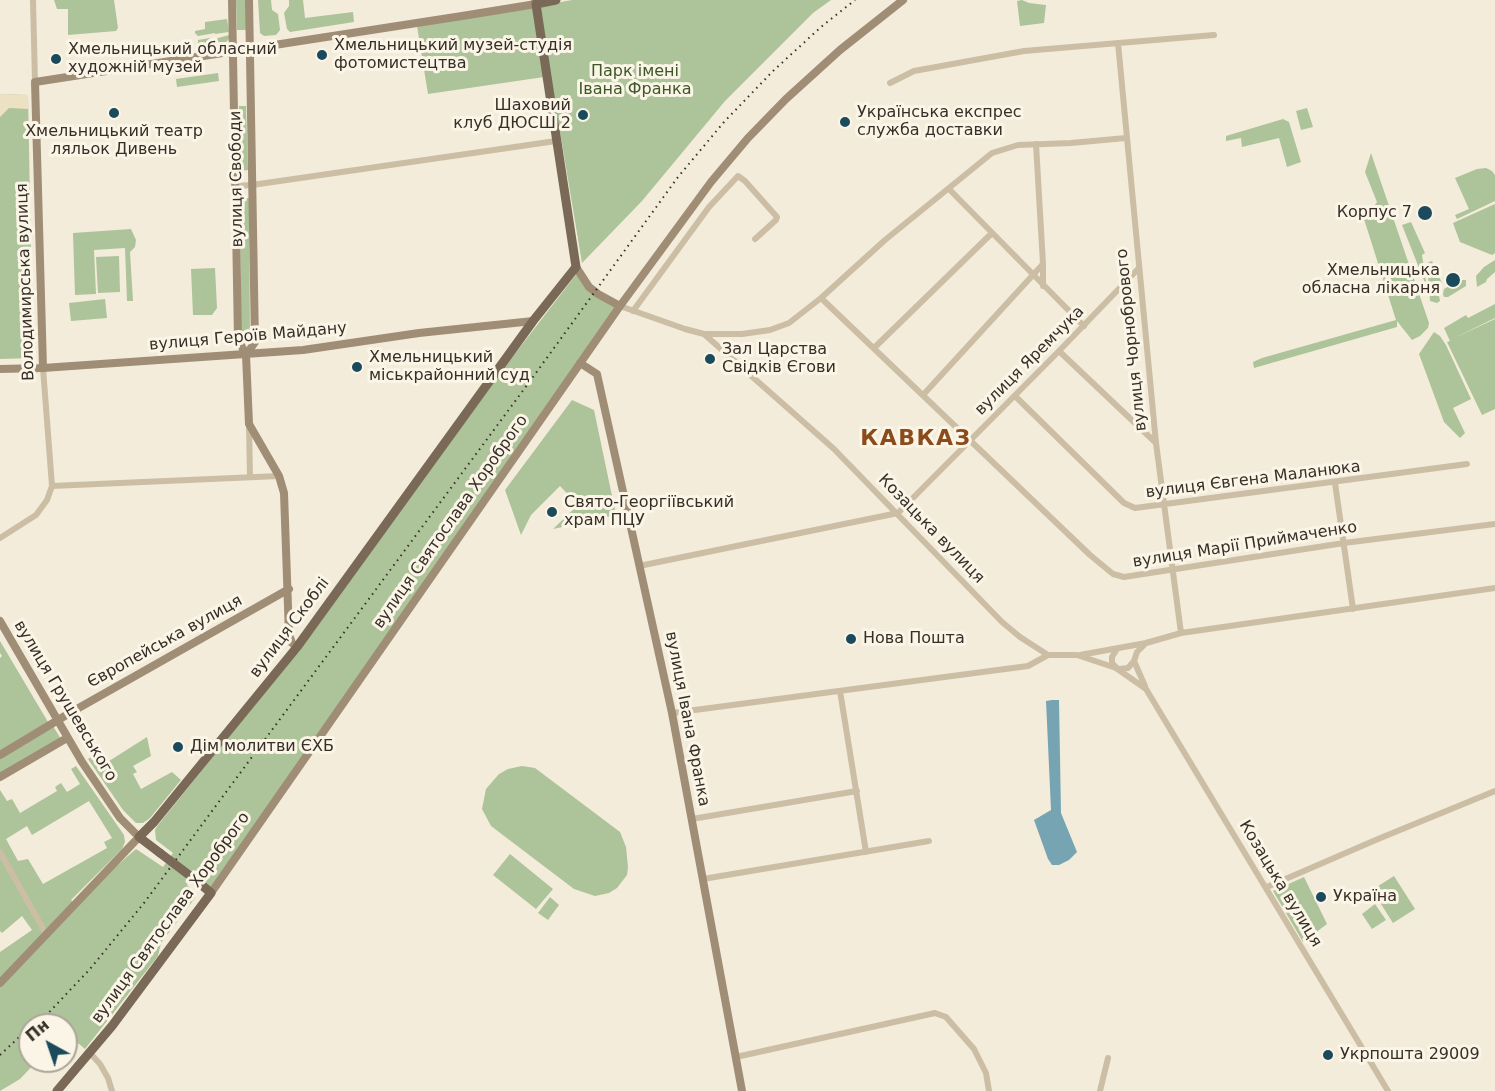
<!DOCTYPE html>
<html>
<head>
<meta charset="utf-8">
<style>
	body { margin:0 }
	#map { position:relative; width:1495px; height:1091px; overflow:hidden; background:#f3ecda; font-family:"DejaVu Sans",sans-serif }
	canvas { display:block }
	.north { position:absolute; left:18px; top:1013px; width:60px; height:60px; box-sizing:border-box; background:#faf5e6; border:2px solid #aca69a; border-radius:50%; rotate:320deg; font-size:16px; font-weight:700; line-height:24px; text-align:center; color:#372f27 }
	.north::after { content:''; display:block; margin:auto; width:21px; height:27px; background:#1a4a5b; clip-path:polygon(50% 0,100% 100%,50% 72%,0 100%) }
</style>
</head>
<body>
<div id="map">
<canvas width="1495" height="1091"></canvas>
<div class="north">Пн</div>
</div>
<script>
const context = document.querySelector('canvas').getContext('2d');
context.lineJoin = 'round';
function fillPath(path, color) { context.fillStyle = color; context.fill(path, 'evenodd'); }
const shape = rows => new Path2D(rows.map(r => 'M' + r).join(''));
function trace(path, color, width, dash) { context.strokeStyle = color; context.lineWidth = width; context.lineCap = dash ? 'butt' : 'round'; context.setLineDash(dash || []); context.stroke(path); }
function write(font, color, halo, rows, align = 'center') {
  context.font = font + ' "DejaVu Sans",sans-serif'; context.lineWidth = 6; context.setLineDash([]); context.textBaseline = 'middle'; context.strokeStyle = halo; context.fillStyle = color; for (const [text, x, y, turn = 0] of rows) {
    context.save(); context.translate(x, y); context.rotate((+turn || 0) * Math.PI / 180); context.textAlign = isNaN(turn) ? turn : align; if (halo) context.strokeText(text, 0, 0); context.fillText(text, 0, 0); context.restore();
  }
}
fillPath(shape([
	[54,0,114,0,118,28,116,31,68,35,68,9,57,9],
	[236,0,246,0,247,30,237,30],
	[258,0,271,0,272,10,278,14,280,30,276,35,264,36,260,33],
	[289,0,303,0,305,18,353,12,354,22,290,32,287,29,284,13,289,6],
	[572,0,831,0,813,13,725,101,642,201,582,263,539,6],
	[1022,0,1029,3,1046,5,1044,23,1020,26,1017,1],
	[533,7,544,77,428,94,417,26],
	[227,19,229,32,215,34,215,33,198,36,195,33,195,31,205,29,205,22],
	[229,35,229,39,223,45,202,48,198,46,198,40,210,38,211,40],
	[218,73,219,81,177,87,176,79],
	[0,94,28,95,33,358,0,359],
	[239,106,246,106,248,170,240,171],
	[1307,108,1313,127,1301,130,1296,111],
	[1283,119,1289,122,1301,162,1287,167,1279,138,1242,147,1241,138,1226,141,1226,136],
	[1371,153,1429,323,1428,328,1420,336,1412,340,1397,321,1397,327,1254,368,1253,362,1262,358,1396,320,1364,219,1377,202,1365,172],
	[1486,168,1492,171,1495,175,1495,201,1457,219,1455,215,1469,209,1455,178,1477,169],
	[240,198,249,198,250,342,241,342],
	[1495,204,1495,253,1492,255,1460,242,1453,223],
	[1411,222,1425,253,1422,255,1427,288,1402,225],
	[131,229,136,240,135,247,130,252,133,301,127,301,125,248,94,250,96,294,75,295,73,233],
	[119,256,120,292,98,293,96,257],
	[1495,260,1495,272,1487,279,1486,282,1477,287,1476,276,1484,267],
	[1432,261,1442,283,1438,291,1440,301,1437,303,1430,301,1427,263],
	[215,268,217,308,212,315,193,315,191,269],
	[578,272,616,307,211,889,193,876,187,885,195,893,195,898,161,943,158,956,85,1049,66,1033,66,1025,30,1025,30,1061,37,1061,20,1079,0,1091,0,952,32,930,22,916,2,933,0,931,0,790,7,801,12,799,20,813,57,791,55,787,61,783,67,792,80,784,71,769,76,766,124,835,125,842,122,849,71,900,74,903,136,849,163,867,173,853,156,840,155,830,158,825,314,631,504,368],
	[89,801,112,838,104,842,107,848,43,884,28,859,18,861,6,839,27,826,32,835],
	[1460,280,1466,280,1466,286,1448,297,1444,297,1443,294,1444,289],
	[105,299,107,318,71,321,69,303],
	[1495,304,1495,318,1452,339,1495,319,1495,409,1482,415,1447,342,1450,341,1444,328,1466,315,1468,318],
	[1434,332,1440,336,1446,345,1471,399,1453,408,1465,433,1460,438,1444,422,1419,354],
	[572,400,594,410,616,515,553,529,578,505,560,486,531,515,521,535,505,490],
	[0,641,48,722,0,751,0,658,2,656,0,653],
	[53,726,61,739,0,774,0,757],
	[147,737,151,756,133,766,137,772,133,774,141,789,172,772,181,780,150,818,143,823,136,823,123,810,88,759,91,757,98,768],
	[522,766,535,768,620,832,626,847,628,867,627,875,617,888,609,893,595,896,574,889,491,826,482,809,486,789,499,774,508,769],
	[510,854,553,889,536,909,493,875],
	[1394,876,1415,909,1393,923,1372,890],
	[1304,877,1327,924,1303,942,1273,891],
	[550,897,559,905,548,920,538,913],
	[1375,904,1386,920,1372,929,1362,914]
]), '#adc399');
fillPath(shape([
	[0,94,28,95,28,109,9,108,0,117]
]), '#ece1c0');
fillPath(shape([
	[1052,700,1059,700,1061,813,1077,852,1069,860,1059,865,1052,865,1048,859,1034,820,1051,810,1046,701]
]), '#77a4b2');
trace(shape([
	[33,0,35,82],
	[1118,43,1156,443,1181,633],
	[890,83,914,71,1024,51,1214,35],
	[236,186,252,185,556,141],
	[949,189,1084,326],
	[1043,286,1043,265],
	[821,298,1090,555,1113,574,1124,577,1344,543,1495,524],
	[620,306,685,329,704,334,834,449,1002,622,1020,637,1048,655,1077,655,1116,668,1146,689,1388,1091],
	[633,311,709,207,738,176,745,181,777,217,776,220,755,239],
	[705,334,742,334,770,330,789,323,821,298,885,240,992,153,1018,145,1071,143,1126,138],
	[874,348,992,233],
	[1059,351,1156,443],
	[923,395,1043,264,1036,144],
	[1015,396,1124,503,1135,508,1467,464],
	[249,424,250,477],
	[1335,483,1353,609],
	[52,486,279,476],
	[0,538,36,515,47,500,52,486,43,368],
	[639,566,898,513,1059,351,1138,269],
	[1080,655,1146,643,1181,633,1495,588],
	[1116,667,1112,663,1112,657,1117,649],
	[1119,669,1128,668,1134,661],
	[1145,686,1134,661,1137,652,1146,643],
	[840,691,866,852],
	[672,713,1028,666,1048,655],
	[692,819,857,791],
	[0,852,46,934],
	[703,879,929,841],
	[1267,887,1378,839,1495,791],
	[90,1053,100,1064,108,1078,112,1091],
	[736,1057,935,1013,946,1017,974,1049,986,1073,989,1091],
	[1100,1091,1108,1058]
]), '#ccbea5', 6);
trace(shape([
	[232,0,238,339,246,355,249,424,279,476,284,493,289,635,292,643,297,647],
	[576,267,589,287,598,294,620,306],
	[246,355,255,342,249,0],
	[580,363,597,374,672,713,742,1091],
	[43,368,35,82,462,16,536,4,535,0],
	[0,369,43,368,303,350,419,333,533,321],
	[0,621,82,762,120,818,139,837,0,983],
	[0,755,68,714,289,589],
	[0,777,67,738],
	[211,893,620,306,711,182,748,138,786,99,840,50,903,0]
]), '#a08d76', 8);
trace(shape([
	[160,853,139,837,154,822,297,647,533,321,576,267,536,4,556,0],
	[57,1091,112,1026,211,893,197,881]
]), '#7a6957', 9);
trace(shape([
	[37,1025,90,969,144,903,533,377,678,177,724,122,773,71,821,27,855,0],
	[0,1055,30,1027]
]), '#372f27', 2, [1.5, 4.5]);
trace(shape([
	[160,853,197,881]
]), '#7a6957', 9);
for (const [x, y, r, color] of [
	[322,55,6,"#1a4a5b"],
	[56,59,6,"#1a4a5b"],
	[114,113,6,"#1a4a5b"],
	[583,115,6,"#1a4a5b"],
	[845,122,6,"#1a4a5b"],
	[1425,213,8,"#1a4a5b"],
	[1453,280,8,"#1a4a5b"],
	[710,359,6,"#1a4a5b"],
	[357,367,6,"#1a4a5b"],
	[552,512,6,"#1a4a5b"],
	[851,639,6,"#1a4a5b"],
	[178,747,6,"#1a4a5b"],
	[1321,897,6,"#1a4a5b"],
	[1328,1055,6,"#1a4a5b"]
]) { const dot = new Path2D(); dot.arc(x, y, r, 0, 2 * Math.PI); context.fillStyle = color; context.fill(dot); trace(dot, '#faf5e6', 2); }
write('16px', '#372f27', '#faf5e6', [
	["Хмельницький музей-студія",334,46],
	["фотомистецтва",334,64],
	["Хмельницький обласний",68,50],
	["художній музей",68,68],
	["Шаховий",571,106,"right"],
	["клуб ДЮСШ 2",571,124,"right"],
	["Українська експрес",857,113],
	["служба доставки",857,131],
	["Хмельницький театр",114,132,"center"],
	["ляльок Дивень",114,150,"center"],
	["Корпус 7",1412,213,"right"],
	["Хмельницька",1440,271,"right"],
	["обласна лікарня",1440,289,"right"],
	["Зал Царства",722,350],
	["Свідків Єгови",722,368],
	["Хмельницький",369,358],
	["міськрайонний суд",369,376],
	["Свято-Георгіївський",564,503],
	["храм ПЦУ",564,521],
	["Нова Пошта",863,639],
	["Дім молитви ЄХБ",190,747],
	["Україна",1333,897],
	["Укрпошта 29009",1340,1055]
], 'left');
write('16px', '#3d5729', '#faf5e6', [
	["Парк імені",635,72],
	["Івана Франка",635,90]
]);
write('16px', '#372f27', '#faf5e6', [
	["вулиця Свободи",237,179,-91],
	["Володимирська вулиця",26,282,-92],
	["вулиця Героїв Майдану",248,337,-5],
	["вулиця Чорнобрового",1132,340,-96],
	["вулиця Яремчука",1030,361,-45],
	["вулиця Євгена Маланюка",1253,480,-7],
	["вулиця Святослава Хороброго",451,522,-55],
	["Козацька вулиця",931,529,46],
	["вулиця Марії Приймаченко",1245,545,-9],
	["вулиця Скоблі",290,628,-53],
	["Європейська вулиця",165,642,-29],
	["вулиця Грушевського",65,701,59],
	["вулиця Івана Франка",687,719,79],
	["Козацька вулиця",1280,884,59],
	["вулиця Святослава Хороброго",171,918,-54]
]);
context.letterSpacing = '1.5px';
write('bold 22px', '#8b4b1b', '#faf5e6', [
	["КАВКАЗ",916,439]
]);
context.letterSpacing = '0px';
</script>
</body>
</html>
